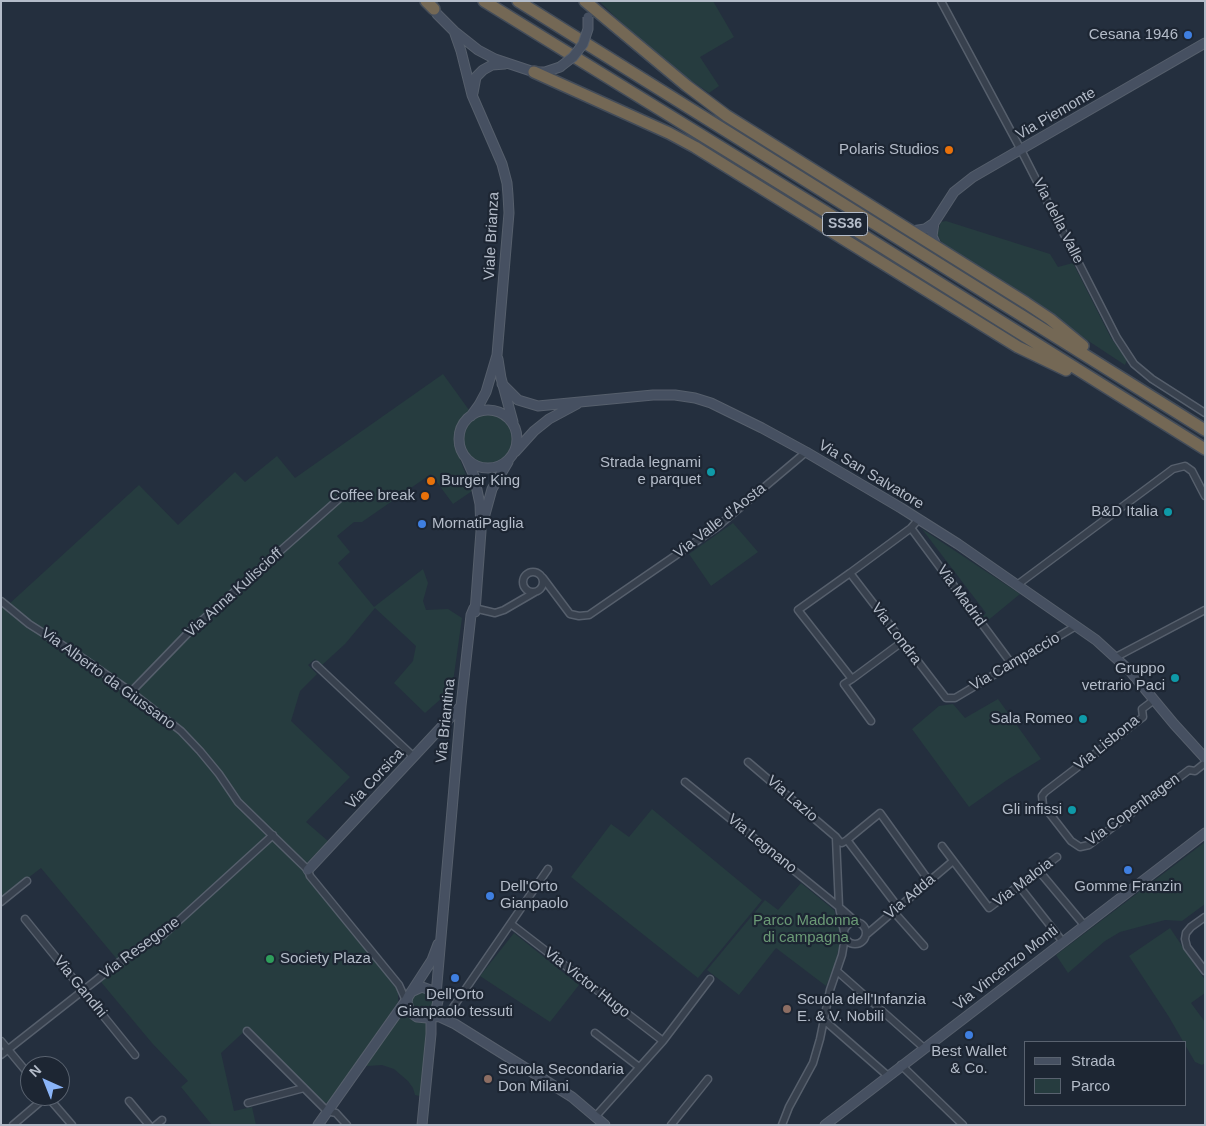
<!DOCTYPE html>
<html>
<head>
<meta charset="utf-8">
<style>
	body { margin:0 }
	#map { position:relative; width:1206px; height:1126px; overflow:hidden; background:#242f3e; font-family:Arial,sans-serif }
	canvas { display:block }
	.frame { position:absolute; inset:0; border:2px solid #b4bcc9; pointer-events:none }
	.legend { position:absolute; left:1024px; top:1041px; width:162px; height:65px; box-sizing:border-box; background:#1d2633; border:1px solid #59626f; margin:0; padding:6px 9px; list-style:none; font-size:15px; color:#b4bcc9 }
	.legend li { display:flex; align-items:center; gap:10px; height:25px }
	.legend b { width:25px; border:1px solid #59626f }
	.north { position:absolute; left:20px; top:1056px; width:50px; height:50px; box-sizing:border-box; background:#1d2633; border:1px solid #59626f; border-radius:50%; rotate:316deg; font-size:14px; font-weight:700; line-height:20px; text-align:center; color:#b4bcc9 }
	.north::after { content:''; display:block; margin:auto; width:18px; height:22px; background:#8ab4f8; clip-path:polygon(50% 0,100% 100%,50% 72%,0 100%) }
</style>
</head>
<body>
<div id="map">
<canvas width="1206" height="1126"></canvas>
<div class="frame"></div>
<ul class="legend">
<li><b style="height:6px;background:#465061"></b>Strada</li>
<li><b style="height:14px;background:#263c3f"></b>Parco</li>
</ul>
<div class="north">N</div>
</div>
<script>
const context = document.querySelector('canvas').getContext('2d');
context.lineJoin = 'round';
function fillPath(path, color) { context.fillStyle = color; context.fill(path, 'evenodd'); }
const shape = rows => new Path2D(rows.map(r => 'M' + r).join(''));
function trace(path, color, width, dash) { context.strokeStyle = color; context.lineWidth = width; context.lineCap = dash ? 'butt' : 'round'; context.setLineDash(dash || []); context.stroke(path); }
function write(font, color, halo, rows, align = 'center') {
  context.font = font + ' Arial,sans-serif'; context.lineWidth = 4.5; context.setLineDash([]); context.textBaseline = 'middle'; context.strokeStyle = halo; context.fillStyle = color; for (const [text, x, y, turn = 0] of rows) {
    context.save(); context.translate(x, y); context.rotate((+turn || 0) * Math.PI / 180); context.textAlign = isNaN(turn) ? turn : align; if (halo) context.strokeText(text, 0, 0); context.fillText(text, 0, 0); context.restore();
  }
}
fillPath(shape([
	[599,1,713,1,734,37,700,57,719,86,709,93,654,55],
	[946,221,1050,254,1058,267,1073,263,1111,338,1127,360,1125,365,947,248,942,243,937,234,941,222],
	[443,374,469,410,458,427,455,446,472,491,453,504,431,474,362,522,354,522,337,536,350,552,338,563,374,607,423,569,428,583,423,601,426,610,448,609,462,618,452,689,425,713,394,683,413,661,416,646,375,608,345,644,322,665,315,659,308,665,317,674,300,691,291,721,350,777,306,822,328,841,305,865,306,875,398,990,398,1002,329,1102,325,1103,322,1102,249,1027,221,1053,234,1111,252,1107,256,1125,212,1125,181,1087,188,1081,152,1043,101,982,121,964,41,868,1,899,1,605,10,614,14,611,8,605,139,485,178,525,235,472,245,482,277,456,295,478],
	'464 439a24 24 0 1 1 48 0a24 24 0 1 1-48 0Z',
	[733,523,758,552,711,586,689,554],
	[922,529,1020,594,986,622,982,617,986,613],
	[998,699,1041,759,1007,780,969,807,912,729,939,706,953,704,965,718],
	[652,809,762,900,698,978,571,877,611,824,629,837],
	[1205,842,1205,904,1182,921,1165,920,1120,932,1105,941,1068,973,1056,955],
	[801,883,834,910,840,928,841,938,835,964,826,986,776,948,739,995,707,970,765,900,778,910],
	[1170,928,1205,980,1205,993,1191,1003,1205,1022,1205,1063,1202,1065,1195,1062,1169,1017,1129,956],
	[514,933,579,985,550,1022,480,976],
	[419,991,430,993,435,1000,431,1012,424,1016,412,1011,410,999],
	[404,1010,410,1018,417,1022,429,1021,420,1096,415,1095,413,1088,408,1081,394,1069,382,1065,367,1066,366,1064]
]), '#263c3f');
const street = shape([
	[941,1,1021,150,1117,338,1134,364,1152,379,1205,413],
	[918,520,911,528,850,573,946,698,955,698,1076,626],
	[911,528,1011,663],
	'523 582a10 10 0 1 1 20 0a10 10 0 1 1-20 0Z',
	[850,573,798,610,852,679,902,642],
	[543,578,570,614,579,616,589,615,717,527,806,452],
	[1017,585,1173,469,1185,466,1192,471,1205,496],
	[1,601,29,624,81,657,131,692,181,731,200,751,219,774,238,802,308,870,310,876,399,985,407,1003],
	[474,608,495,613,504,610,535,592],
	[1116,657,1205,610],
	[316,665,414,757],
	[852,679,844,684,871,721],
	[131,692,191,630,340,498],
	[1154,700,1142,709,1143,717,1045,792,1042,796,1043,805,1071,841,1080,847,1089,845,1189,770,1195,771,1205,763],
	[748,762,836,837,840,842,842,843,847,840,880,813,929,881],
	[685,782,839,907,855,921],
	[836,838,839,907,844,932],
	[847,840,898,907],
	[942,846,989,908,1057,857],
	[1039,871,1084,925],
	[1019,886,1063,942],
	[1,902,27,881],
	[893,911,924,946],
	[1205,917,1191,927,1186,933,1185,939,1187,947,1205,971],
	[25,919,135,1055],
	'844 933a11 11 0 1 1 22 0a11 11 0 1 1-22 0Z',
	[511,924,663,1041],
	[867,934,953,861],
	[837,971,924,1048],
	[445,1019,548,869],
	[824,1020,888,1076],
	[247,1031,327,1111,336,1113,347,1125],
	[595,1033,639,1067],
	[1,1041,30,1076],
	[1,1055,118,963,141,947,163,935,273,835],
	[901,1065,963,1125],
	[47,1096,72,1125],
	[129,1101,149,1125],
	[248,1103,304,1088],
	[596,1116,663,1041,710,979],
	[13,1125,47,1096],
	[156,1125,162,1120],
	[671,1125,708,1079],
	[782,1125,789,1107,813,1063,820,1039,830,990,842,955,845,937]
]);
const secondary = shape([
	[432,4,437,14,454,31,478,50,495,59,534,72,545,72,560,67],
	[454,31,461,51,472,95,502,164,507,183,508,195,509,213,497,355,486,392,479,405,471,416],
	[473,93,476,77,483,70,492,65,505,64],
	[912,231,925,229,934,223],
	[937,247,932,236,934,223,954,192,973,177,1205,43],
	[498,359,501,378,513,422],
	[502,384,518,400,538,406,653,395,675,395,695,398,711,403,762,428,806,452,901,508,958,544,1096,640,1130,671,1174,724,1205,758],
	'459 439a29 29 0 1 1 58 0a29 29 0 1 1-58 0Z',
	[515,452,534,431,549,419,577,404],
	[466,458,474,476,480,504,481,531,475,612],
	[484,518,492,489,508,462],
	[308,870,461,706],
	[411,992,422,987,433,991,438,1001,435,1013,427,1018,417,1017,410,1012,407,1002,408,997,432,960,438,944],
	[436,995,461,706,471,615,474,608],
	[432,1016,440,1017,455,1024,572,1097,605,1125],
	[318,1125,407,999],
	[422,1125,431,1034,431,1016],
	[825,1125,1205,833]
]);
const highway = shape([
	[426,1,434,9],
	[484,1,839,220,1205,449],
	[518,1,1205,430],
	[585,1,687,86,727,116,1026,303,1050,319,1083,346],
	[534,72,669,133,695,147,1018,347,1066,370]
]);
trace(street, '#565f6c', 9);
trace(secondary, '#565f6c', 11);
trace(highway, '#434c59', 14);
trace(street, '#38414e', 6);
trace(secondary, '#465061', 9);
trace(highway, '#746855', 11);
const secondaryBridge = shape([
	[560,67,573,57,583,44,588,29,588,17]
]);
trace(secondaryBridge, '#565f6c', 11, []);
trace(secondaryBridge, '#465061', 9);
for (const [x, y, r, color] of [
	[1188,35,5,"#3f7fe0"],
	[949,150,5,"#e8710a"],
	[711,472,5,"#0f9aa8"],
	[431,481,5,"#e8710a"],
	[425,496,5,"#e8710a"],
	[1168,512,5,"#0f9aa8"],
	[422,524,5,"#3f7fe0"],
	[1175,678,5,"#0f9aa8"],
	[1083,719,5,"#0f9aa8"],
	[1072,810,5,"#0f9aa8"],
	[1128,870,5,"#3f7fe0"],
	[490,896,5,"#3f7fe0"],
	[270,959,5,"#2e9e5b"],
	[455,978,5,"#3f7fe0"],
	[787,1009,5,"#8d6e63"],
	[969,1035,5,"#3f7fe0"],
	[488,1079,5,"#8d6e63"]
]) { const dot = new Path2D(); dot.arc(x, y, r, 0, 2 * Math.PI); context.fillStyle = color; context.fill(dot); trace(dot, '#1d2633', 2); }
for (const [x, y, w] of [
	[845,224,45]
]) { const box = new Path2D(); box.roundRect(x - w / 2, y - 11.5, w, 23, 4); context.fillStyle = '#1d2633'; context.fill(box); trace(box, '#b4bcc9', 1); }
write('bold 14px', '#b4bcc9', null, [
	["SS36",845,224]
]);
write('15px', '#b4bcc9', '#1d2633', [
	["Cesana 1946",1178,35],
	["Polaris Studios",939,150],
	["Strada legnami",701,463],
	["e parquet",701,480],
	["Burger King",441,481,"left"],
	["Coffee break",415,496],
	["B&D Italia",1158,512],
	["MornatiPaglia",432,524,"left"],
	["Gruppo",1165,669],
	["vetrario Paci",1165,686],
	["Sala Romeo",1073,719],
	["Gli infissi",1062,810],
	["Dell'Orto",500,887,"left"],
	["Gianpaolo",500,904,"left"],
	["Gomme Franzin",1128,887,"center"],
	["Society Plaza",280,959,"left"],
	["Dell'Orto",455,995,"center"],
	["Gianpaolo tessuti",455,1012,"center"],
	["Scuola dell'Infanzia",797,1000,"left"],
	["E. & V. Nobili",797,1017,"left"],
	["Best Wallet",969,1052,"center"],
	["& Co.",969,1069,"center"],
	["Scuola Secondaria",498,1070,"left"],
	["Don Milani",498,1087,"left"]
], 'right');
write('15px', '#b4bcc9', '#1d2633', [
	["Via Piemonte",1056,114,-30],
	["Via della Valle",1058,221,63],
	["Viale Brianza",492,236,-87],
	["Via San Salvatore",871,475,31],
	["Via Valle d'Aosta",720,521,-38],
	["Via Anna Kuliscioff",234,593,-42],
	["Via Madrid",961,596,54],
	["Via Londra",896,634,53],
	["Via Campaccio",1015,662,-30],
	["Via Alberto da Giussano",108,679,36],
	["Via Briantina",446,721,-84],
	["Via Lisbona",1107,743,-39],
	["Via Corsica",375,779,-47],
	["Via Lazio",792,799,41],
	["Via Copenhagen",1133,810,-36],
	["Via Legnano",762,844,39],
	["Via Maloia",1023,883,-37],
	["Via Adda",910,897,-40],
	["Via Resegone",140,948,-36],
	["Via Vincenzo Monti",1006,968,-38],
	["Via Victor Hugo",587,983,38],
	["Via Gandhi",80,987,51]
]);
write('15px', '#6b9a76', '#1d2633', [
	["Parco Madonna",806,921],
	["di campagna",806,938]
]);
</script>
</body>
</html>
